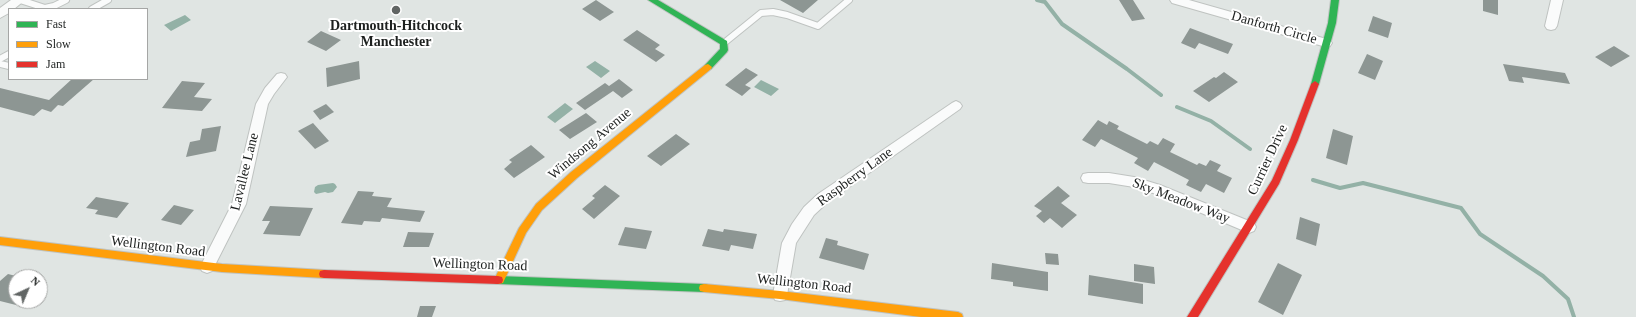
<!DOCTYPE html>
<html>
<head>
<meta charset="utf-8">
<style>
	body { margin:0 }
	#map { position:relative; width:1636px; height:317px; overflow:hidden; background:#e0e5e3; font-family:"Times New Roman",serif }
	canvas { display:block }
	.legend { position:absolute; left:8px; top:8px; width:140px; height:72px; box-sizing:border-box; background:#fff; border:1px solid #a5a6a5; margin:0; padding:5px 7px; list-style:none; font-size:12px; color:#1d201f }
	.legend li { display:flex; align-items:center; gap:8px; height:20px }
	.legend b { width:20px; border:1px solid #a5a6a5 }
	.north { position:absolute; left:8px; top:269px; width:40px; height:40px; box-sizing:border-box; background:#fff; border:1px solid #a5a6a5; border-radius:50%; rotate:44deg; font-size:11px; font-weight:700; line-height:16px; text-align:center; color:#1d201f }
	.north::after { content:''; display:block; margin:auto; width:14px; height:18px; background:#616564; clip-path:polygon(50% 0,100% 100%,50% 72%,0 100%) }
</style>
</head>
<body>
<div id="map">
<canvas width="1636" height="317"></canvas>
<ul class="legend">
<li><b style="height:5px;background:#30b455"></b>Fast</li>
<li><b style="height:5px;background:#ff9f0a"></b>Slow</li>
<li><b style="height:5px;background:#e5322d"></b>Jam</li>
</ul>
<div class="north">N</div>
</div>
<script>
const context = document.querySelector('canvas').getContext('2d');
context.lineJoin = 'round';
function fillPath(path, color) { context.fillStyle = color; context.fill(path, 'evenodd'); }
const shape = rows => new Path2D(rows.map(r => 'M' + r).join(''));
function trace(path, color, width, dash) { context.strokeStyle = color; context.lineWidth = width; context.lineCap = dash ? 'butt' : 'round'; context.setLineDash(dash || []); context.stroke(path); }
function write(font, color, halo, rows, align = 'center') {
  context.font = font + ' "Times New Roman",serif'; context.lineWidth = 4; context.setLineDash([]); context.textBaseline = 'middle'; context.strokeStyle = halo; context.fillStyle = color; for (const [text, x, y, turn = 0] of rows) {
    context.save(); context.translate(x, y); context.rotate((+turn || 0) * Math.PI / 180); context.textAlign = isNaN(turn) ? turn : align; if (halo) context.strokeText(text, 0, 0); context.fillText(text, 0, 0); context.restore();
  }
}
fillPath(shape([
	[185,15,191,20,171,31,164,25],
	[595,61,610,71,601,78,586,67],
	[761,80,779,89,771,96,754,87],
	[565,103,573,109,555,123,547,117],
	[333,183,335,184,337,187,333,192,328,193,325,192,316,194,314,192,315,187,318,185]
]), '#93b1a6');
trace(shape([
	[1037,0,1045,2,1062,24,1127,69,1161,95],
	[1177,107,1211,121,1250,149],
	[1313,180,1340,188,1363,183,1461,208,1480,234,1543,276,1568,299,1574,317]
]), '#93b1a6', 4);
fillPath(shape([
	[596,0,614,12,600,21,582,9],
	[780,0,818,0,803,13],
	[1119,0,1133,0,1145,19,1132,21],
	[1483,0,1498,0,1498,15,1483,11],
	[1373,16,1392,23,1388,38,1368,31],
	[1190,28,1233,44,1228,54,1199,43,1195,49,1181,43],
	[637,30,660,45,655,49,665,55,656,62,623,40],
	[321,31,341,40,326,51,307,42],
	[1614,46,1630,56,1611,67,1595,57],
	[1367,54,1383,61,1375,80,1358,73],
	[359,61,360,79,327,87,326,68],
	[1503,64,1565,73,1570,84,1522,77,1524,83,1509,81],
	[746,68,758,75,745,85,751,88,742,96,725,85],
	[1224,72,1238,82,1209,102,1193,91,1214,77,1216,78],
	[72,79,94,79,63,106,58,105,51,112,42,109,34,116,0,107,0,88,49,100],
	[619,79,633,90,622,98,613,91,585,110,576,103,605,83,609,86],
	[182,81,205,83,194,97,212,99,202,111,162,108],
	[326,104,334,112,320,120,313,111],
	[586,113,597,122,570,139,559,130],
	[1098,120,1107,125,1109,121,1119,126,1117,129,1147,144,1150,141,1158,145,1163,138,1175,144,1170,152,1197,165,1199,163,1206,166,1210,160,1221,165,1217,171,1232,178,1224,193,1206,184,1201,192,1186,185,1189,180,1154,162,1148,171,1134,163,1138,158,1101,139,1095,147,1082,140],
	[313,123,329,141,315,149,298,131],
	[221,126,216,151,186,157,190,142,200,140,202,129],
	[1333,129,1353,136,1347,165,1326,158],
	[676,134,690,144,661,166,647,156],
	[531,145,545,157,514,178,504,169,512,162,509,160],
	[605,185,620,196,594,219,582,209,595,198,592,196],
	[1058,186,1070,196,1061,203,1077,215,1062,228,1050,218,1044,223,1036,216,1042,211,1034,206],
	[358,191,374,192,372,196,392,198,387,207,425,211,420,222,382,218,380,222,364,221,362,225,341,223],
	[96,197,129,203,117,218,95,214,98,210,86,208],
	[174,205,194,210,181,225,161,220],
	[270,206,313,208,300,236,263,234,270,221,262,221],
	[1300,217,1320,224,1316,246,1296,239],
	[625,227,652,231,646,249,618,245],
	[708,229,723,232,724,229,757,234,753,249,731,245,729,251,702,246],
	[408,232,434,233,429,247,403,247],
	[826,238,838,241,837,245,869,254,864,270,819,258],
	[1045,253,1058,254,1059,265,1046,264],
	[992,263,1048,272,1048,291,1013,286,1013,282,991,279],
	[1278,263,1302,275,1283,315,1258,302],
	[1134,264,1154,267,1155,284,1134,281],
	[8,274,16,276,16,305,0,301,0,281],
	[1089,275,1143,284,1143,304,1088,295],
	[420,306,436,306,432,317,417,317]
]), '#8d9693');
const lane = shape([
	[20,0,45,8,54,6,66,0],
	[92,9,108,0],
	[724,43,761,13,773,12,787,15,818,26,849,0],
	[0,59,9,54],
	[0,64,9,66]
]);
const street = shape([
	[11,0,25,0,14,9,9,9,9,13,0,18,0,8,11,0],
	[1170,0,1189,0,1330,40,1332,43,1330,46,1326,47,1172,3,1170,0],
	[1551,0,1563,0,1557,26,1555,29,1551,30,1547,29,1545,26,1551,0],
	[281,73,285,74,287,77,274,94,268,104,246,204,212,271,207,273,202,271,200,267,232,204,256,104,265,88,277,74,281,73],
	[956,101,960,103,962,106,960,109,828,202,814,215,796,243,787,295,785,300,780,301,775,300,773,295,782,243,792,224,804,207,818,194,952,103,956,101],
	[1088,173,1109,173,1134,177,1160,185,1254,223,1256,227,1254,231,1249,233,1156,194,1134,187,1109,183,1088,183,1083,182,1081,178,1083,174,1088,173]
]);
const fast = shape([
	[648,0,658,0,727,41,728,50,727,52,711,69,705,69,704,67,705,65,720,49,720,44,648,0],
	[1331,0,1339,0,1336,23,1319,84,1315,87,1311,84,1328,23,1331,0],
	[498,276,704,284,708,285,709,288,708,291,704,292,498,284,494,283,493,280,494,277,498,276]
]);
const slow = shape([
	[708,64,712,67,711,69,577,178,542,210,526,233,503,283,499,284,495,283,494,280,519,228,536,204,571,172,705,65,708,64],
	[0,237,222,264,324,270,328,271,329,274,328,277,324,278,222,272,0,245,0,237],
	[704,284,780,291,958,312,962,314,963,317,921,317,780,299,704,292,700,291,699,288,700,285,704,284]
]);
const jam = shape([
	[1315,81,1319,84,1298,140,1279,184,1198,317,1187,317,1272,180,1290,140,1311,84,1315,81],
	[324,270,498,276,502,277,503,280,502,283,498,284,324,278,320,277,319,274,320,271,324,270]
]);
trace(lane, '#bfc3c1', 8);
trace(street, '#bfc3c1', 2);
trace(fast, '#bfc3c1', 2);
trace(slow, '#bfc3c1', 2);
trace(jam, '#bfc3c1', 2);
trace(lane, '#fafbfb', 6);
fillPath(street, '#fafbfb');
fillPath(fast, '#30b455');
fillPath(slow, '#ff9f0a');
fillPath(jam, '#e5322d');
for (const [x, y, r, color] of [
	[396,10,5,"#616564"]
]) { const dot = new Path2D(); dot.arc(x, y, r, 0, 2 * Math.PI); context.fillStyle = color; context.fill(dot); trace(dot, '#fff', 1.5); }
write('bold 14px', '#1d201f', '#fff', [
	["Dartmouth-Hitchcock",396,26],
	["Manchester",396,42]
]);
write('14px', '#1d201f', '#fff', [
	["Danforth Circle",1274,28,16],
	["Windsong Avenue",590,144,-40],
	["Currier Drive",1268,160,-65],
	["Lavallee Lane",245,172,-76],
	["Raspberry Lane",855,177,-36],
	["Sky Meadow Way",1181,201,21],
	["Wellington Road",158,247,7],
	["Wellington Road",480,265,2],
	["Wellington Road",804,284,6]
]);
</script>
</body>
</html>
